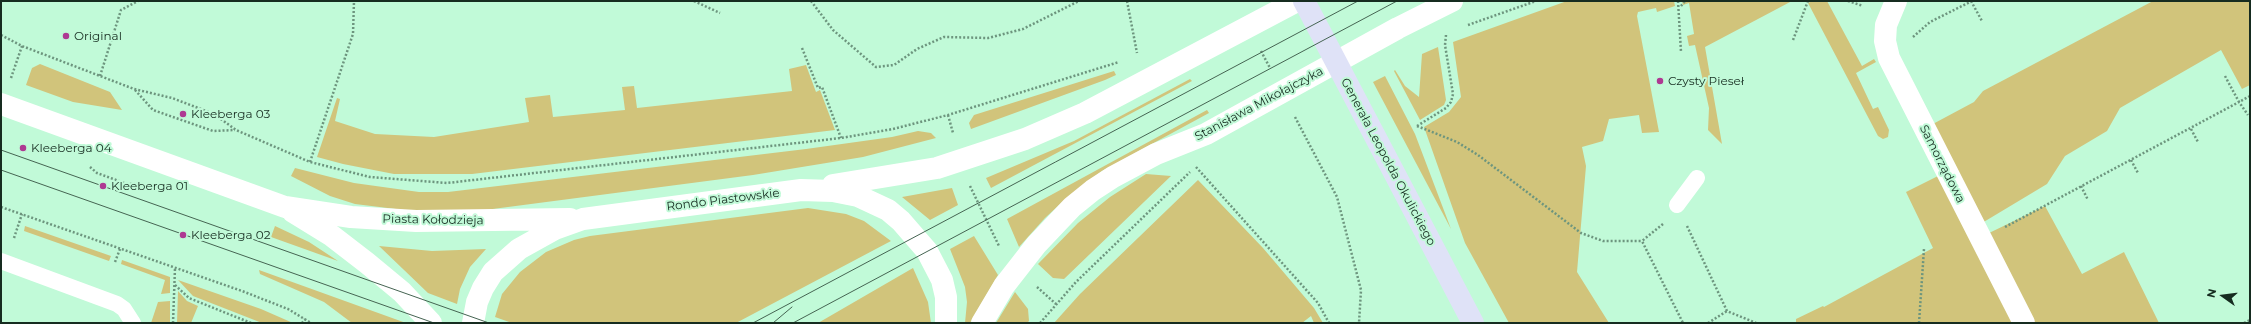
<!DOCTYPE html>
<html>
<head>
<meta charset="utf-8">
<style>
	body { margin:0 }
	#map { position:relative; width:2251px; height:324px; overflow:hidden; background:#c1fad8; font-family:Montserrat,sans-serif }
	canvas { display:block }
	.frame { position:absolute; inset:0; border:2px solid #162c20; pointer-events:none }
	.north { position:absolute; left:2203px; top:276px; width:40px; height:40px; -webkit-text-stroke:3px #c1fad8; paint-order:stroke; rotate:284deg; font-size:11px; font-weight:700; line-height:16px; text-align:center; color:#162c20 }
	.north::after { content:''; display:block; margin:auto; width:14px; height:18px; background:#162c20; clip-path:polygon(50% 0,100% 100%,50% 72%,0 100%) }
</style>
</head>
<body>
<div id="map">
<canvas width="2251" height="324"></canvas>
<div class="frame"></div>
<div class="north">N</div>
</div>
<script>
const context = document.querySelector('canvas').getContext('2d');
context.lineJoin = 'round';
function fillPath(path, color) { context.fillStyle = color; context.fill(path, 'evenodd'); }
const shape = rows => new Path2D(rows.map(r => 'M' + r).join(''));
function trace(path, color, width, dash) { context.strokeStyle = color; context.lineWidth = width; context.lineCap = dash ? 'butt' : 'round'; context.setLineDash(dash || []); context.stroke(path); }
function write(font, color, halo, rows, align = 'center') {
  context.font = font + ' Montserrat,sans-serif'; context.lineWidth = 4; context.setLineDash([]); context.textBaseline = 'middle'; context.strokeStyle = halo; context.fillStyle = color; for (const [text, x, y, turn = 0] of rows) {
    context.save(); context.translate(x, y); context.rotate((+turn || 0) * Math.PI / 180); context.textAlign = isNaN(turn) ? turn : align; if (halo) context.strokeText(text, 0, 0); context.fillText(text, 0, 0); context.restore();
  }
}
fillPath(shape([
	[1567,1,1674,1,1675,6,1657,12,1656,8,1638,12,1637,16,1659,132,1642,133,1639,115,1609,119,1603,141,1582,147,1586,166,1577,272,1609,323,1509,323,1465,243,1424,127,1449,112,1461,97,1453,42],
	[1682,1,1792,1,1705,47,1722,144,1708,130,1709,108,1695,45,1689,46,1687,36,1694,34,1689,3,1683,5],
	[1812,1,1827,1,1862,66,1874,59,1876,62,1856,73,1873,109,1878,107,1889,130,1888,137,1883,139,1878,136,1808,3],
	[2153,1,2250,1,2250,85,2242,89,2221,50,2120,108,2107,131,2065,156,2047,184,1982,223,1931,125,1974,102,1983,91],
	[1438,47,1446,100,1444,105,1420,120,1394,71,1395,70,1405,86,1419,97,1422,54],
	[40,64,110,92,122,110,73,102,26,85,32,68],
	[806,65,816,92,820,90,835,130,472,174,394,174,343,164,317,157,337,98,340,99,335,121,375,134,434,137,529,122,525,98,550,95,553,117,625,110,622,87,634,86,637,108,792,91,789,69],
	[1114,71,1116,75,1105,80,971,129,969,123,974,115],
	[1385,76,1415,134,1451,229,1373,82],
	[1190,79,1192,81,991,188,986,178,1074,141],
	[1207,110,1209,113,1102,171,1069,196,1045,218,1019,247,1007,219],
	[918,131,931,133,936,138,863,157,753,175,485,210,404,210,355,204,330,196,291,176,295,168,354,183,419,192,448,192,806,149,892,137],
	[1146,174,1171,176,1064,279,1053,278,1038,264,1078,223,1110,197],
	[1940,175,2016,323,1796,323,1796,319,1823,306,1824,307,1933,248,1906,192],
	[1198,180,1263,248,1314,308,1323,323,1314,323,1311,316,1302,323,1054,323,1080,294],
	[952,188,958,205,930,220,902,197],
	[2045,206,2082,274,2124,252,2159,323,2033,323,1987,234],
	[808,208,846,214,864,221,891,241,736,323,512,323,495,317,502,294,520,272,546,252,574,240,590,236],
	[25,226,111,256,109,261,24,231],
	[275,226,309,242,338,261,271,237],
	[974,236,998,275,970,323,965,323,967,302,965,287,950,249],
	[379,246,432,251,486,249,470,267,460,289,457,304,428,293],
	[122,260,170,277,170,293,161,294,165,280,121,264],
	[913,268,928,302,931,323,818,323],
	[259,270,406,323,352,323,324,302,260,274],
	[178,280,261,309,293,323,262,323,193,296],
	[178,291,187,301,198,306,191,323,177,323],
	[1015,292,1028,309,1029,321,1027,323,996,323],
	[170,301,170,323,151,323,158,302]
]), '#d1c47b');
trace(shape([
	[694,1,720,13],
	[811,1,833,30,876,67,894,65,917,49,944,37,988,38,1023,29,1079,1],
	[1127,1,1137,53],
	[1678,1,1681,52],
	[1848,1,1863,6],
	[1971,1,1982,21],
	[1681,6,1685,1],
	[1468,25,1536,1],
	[1,35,22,46,134,89,172,98,214,114,236,130,310,162,370,177,447,183,841,138,893,129,948,115,1119,62],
	[1913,37,1930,22,1972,1],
	[1793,40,1808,1],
	[802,48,818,88,822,87,841,138],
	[1261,51,1270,68],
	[100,76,121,10,138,1],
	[2225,76,2239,102,2250,96],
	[11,78,22,46],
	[135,90,153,110,213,131,235,130],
	[948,115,953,133],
	[1295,117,1337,197,1361,290,1359,323],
	[1417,126,1457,142,1478,155,1581,233,1603,241,1642,241],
	[1417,126,1446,108,1451,102,1453,94,1445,45,1446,35],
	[2191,129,2198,142],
	[2131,160,2138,173],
	[310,162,353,34,354,1],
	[90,167,97,173,127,184,135,184],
	[1196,167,1318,303,1329,323],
	[970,186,999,246],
	[2081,186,2088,200],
	[1,207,242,291,288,309,311,323],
	[1663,224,1642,241,1683,323],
	[1687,226,1727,311,1756,323],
	[2005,227,2239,102,2248,115],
	[14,238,22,214],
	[115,262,120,249],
	[175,285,189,298,251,323],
	[1037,287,1056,304],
	[173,323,175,268],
	[302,323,305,319],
	[1040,323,1076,282,1190,172],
	[1708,323,1727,311],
	[1919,323,1924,249],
	[2244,323,2250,320]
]), '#6d957e', 2.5, [2, 2]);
trace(shape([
	[1677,205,1697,178],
	[1,261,117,304,124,309,133,323]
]), '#fff', 16);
trace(shape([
	[1896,1,1886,25,1885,41,1889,58,2024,323]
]), '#fff', 22);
trace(shape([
	[1,104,285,207,351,217,416,221,570,219],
	[833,185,937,168,1025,139,1085,113,1297,1],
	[293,212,332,236,367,263,402,292,431,323],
	[473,323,477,302,483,288,493,272,519,249,555,229,583,219,801,190,833,191,858,196,888,210,901,221,927,251,942,280,946,297,946,323],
	[982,323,1004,286,1036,245,1072,207,1093,190,1113,177,1156,154,1206,134,1398,28,1452,1]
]), '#fff', 22);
trace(shape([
	[1304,1,1473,323]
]), '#dfe2f7', 22);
trace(shape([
	[1,150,489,323],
	[1,170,434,323],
	[753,323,1358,1],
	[773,323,792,307],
	[793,323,1397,1]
]), '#456452', 1);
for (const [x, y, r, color] of [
	[66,36,4,"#ae3992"],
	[1660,81,4,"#ae3992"],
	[183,114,4,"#ae3992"],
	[23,148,4,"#ae3992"],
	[103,186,4,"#ae3992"],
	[183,235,4,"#ae3992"]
]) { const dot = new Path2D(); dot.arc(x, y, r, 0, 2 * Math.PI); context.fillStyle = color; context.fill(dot); trace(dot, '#c1fad8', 1.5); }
write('12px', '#162c20', '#c1fad8', [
	["Original",74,36],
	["Czysty Pieseł",1668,81],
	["Kleeberga 03",191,114],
	["Kleeberga 04",31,148],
	["Kleeberga 01",111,186],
	["Kleeberga 02",191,235]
], 'left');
write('12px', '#162c20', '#c1fad8', [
	["Stanisława Mikołajczyka",1259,104,-28],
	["Generała Leopolda Okulickiego",1388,162,62],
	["Samorządowa",1942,164,63],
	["Rondo Piastowskie",723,200,-7],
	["Piasta Kołodzieja",433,220,1]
]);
</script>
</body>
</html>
